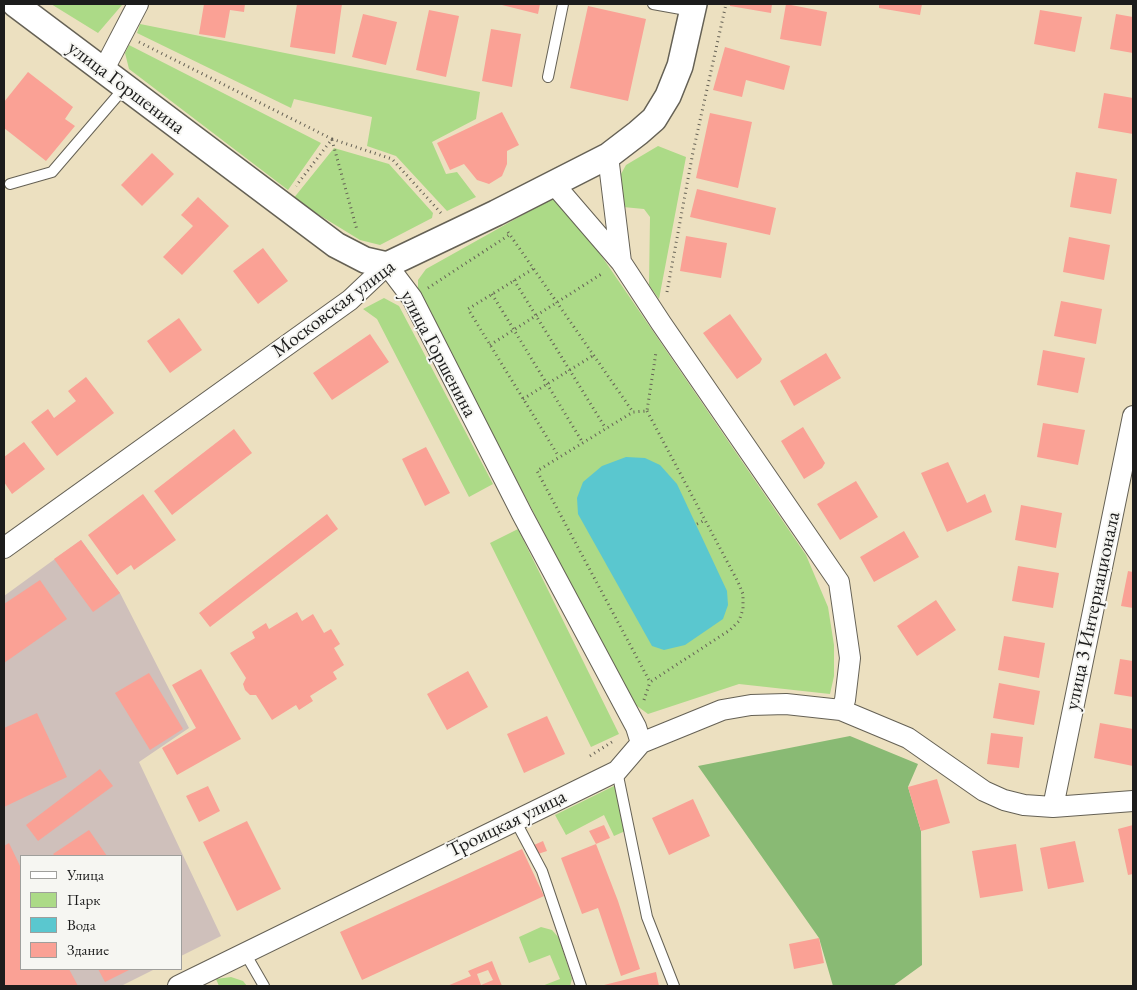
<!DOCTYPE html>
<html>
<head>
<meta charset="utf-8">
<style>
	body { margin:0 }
	#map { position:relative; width:1137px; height:990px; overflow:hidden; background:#ece0c0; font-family:"EB Garamond",serif }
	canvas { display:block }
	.frame { position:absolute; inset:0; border:5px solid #1c1c1c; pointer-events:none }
	.legend { position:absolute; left:20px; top:855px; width:162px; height:115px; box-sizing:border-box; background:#f6f6f2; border:1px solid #9f9f9c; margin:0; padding:6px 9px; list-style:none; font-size:15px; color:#1c1c1c }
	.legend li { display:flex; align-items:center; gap:10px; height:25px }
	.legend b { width:25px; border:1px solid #9f9f9c }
</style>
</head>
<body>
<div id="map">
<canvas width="1137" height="990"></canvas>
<div class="frame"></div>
<ul class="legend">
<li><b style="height:6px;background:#fff"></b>Улица</li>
<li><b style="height:14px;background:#acda87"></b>Парк</li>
<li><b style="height:14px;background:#5ac7cf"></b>Вода</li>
<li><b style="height:14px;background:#faa195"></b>Здание</li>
</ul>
</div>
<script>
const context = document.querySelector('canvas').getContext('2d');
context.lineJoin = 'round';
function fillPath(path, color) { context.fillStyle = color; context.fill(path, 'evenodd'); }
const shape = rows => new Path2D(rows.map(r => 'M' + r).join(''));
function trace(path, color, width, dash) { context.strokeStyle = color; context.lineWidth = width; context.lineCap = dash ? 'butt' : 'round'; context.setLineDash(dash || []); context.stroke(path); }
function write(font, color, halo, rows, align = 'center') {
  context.font = font + ' "EB Garamond",serif'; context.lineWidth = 4; context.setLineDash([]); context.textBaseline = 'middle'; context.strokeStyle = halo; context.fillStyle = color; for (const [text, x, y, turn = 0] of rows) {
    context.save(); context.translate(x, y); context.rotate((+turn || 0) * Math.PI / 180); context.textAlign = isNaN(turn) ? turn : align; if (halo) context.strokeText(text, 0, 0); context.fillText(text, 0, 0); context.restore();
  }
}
fillPath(shape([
	[81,540,120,593,189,728,139,762,221,936,181,956,181,856,21,856,21,969,155,969,121,986,4,986,4,596]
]), '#cfc0bb');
fillPath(shape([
	[51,4,121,4,122,5,98,33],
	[140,24,480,92,476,119,432,142,446,174,457,172,476,197,447,211,396,156,367,146,372,117,294,99,291,108,137,33],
	[129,45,321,143,288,190,129,69,125,53],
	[658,146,686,157,659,299,649,285,650,217,644,209,623,207,621,174,626,165],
	[334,148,389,164,433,213,432,218,380,245,360,240,293,199],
	[553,198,581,226,806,555,828,607,834,645,834,676,830,694,739,684,648,714,633,703,418,291,418,280,426,269],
	[384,298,399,306,493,484,469,497,377,319,363,309],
	[518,529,619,734,591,747,490,543],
	[620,783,632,828,614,836,604,815,566,835,555,815],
	[541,927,552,930,559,938,572,979,570,986,542,986,560,979,550,955,529,963,519,937],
	[231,977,243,981,247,986,219,986,216,979]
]), '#acda87');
fillPath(shape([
	[850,736,918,764,908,787,921,831,922,965,893,986,833,986,819,938,698,766]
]), '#89ba74');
fillPath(shape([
	[626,457,645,458,660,465,677,484,727,591,728,605,723,619,685,645,664,650,652,646,578,514,577,498,583,482,602,466]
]), '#5ac7cf');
fillPath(shape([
	[204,4,245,4,244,12,230,10,225,38,199,34],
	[297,4,342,4,335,54,290,47],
	[498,4,540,4,538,14],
	[730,4,772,4,771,13,730,6],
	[786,4,827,12,821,46,780,39],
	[879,4,922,4,920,15,879,8],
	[588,6,646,19,628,101,570,88],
	[429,10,459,16,446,77,416,70],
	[1040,10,1082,17,1075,52,1034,44],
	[363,14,397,22,386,65,352,57],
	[1116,14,1133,17,1133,53,1110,49],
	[491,29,521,34,512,87,482,81],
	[725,47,790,66,784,90,746,80,742,97,713,90],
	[28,72,73,107,65,119,75,126,46,161,4,128,4,102],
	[1104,93,1133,98,1133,134,1098,128],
	[502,112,519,145,507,151,507,164,502,176,489,184,477,180,464,164,450,170,437,143],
	[710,113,752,122,738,188,696,178],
	[152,153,174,174,142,206,121,185],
	[1076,172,1117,179,1111,214,1070,207],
	[697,189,776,208,770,235,690,217],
	[198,197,229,226,182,275,163,257,193,226,181,215],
	[686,236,727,243,721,278,680,271],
	[1069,237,1110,245,1104,280,1063,272],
	[263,248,288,281,258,304,233,271],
	[1061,301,1102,309,1096,344,1054,336],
	[730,314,762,359,760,363,737,379,703,333],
	[179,318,202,350,170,373,147,341],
	[370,334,389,362,332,400,313,373],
	[1043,350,1085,358,1078,393,1037,385],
	[826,353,841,378,794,406,780,381],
	[86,377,114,413,57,456,31,422,48,409,54,418,76,401,68,391],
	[1043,423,1085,430,1078,465,1037,457],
	[803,427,825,463,822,468,804,479,781,441],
	[234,429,252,453,172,515,154,491],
	[24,442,45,469,12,494,4,482,4,457],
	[426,447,450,493,425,506,402,459],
	[948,462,967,503,985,494,992,512,947,532,921,473],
	[856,481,878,517,840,540,817,504],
	[143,494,176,540,134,570,131,565,117,575,88,535],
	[1021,505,1062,513,1056,548,1015,540],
	[327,514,338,529,210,627,199,613],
	[904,531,919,557,874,582,860,557],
	[81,540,120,593,93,612,54,559],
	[1018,566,1059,573,1053,608,1012,601],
	[1128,571,1133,572,1133,608,1121,606],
	[40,580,67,619,4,663,4,604],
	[936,600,956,630,917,656,897,626],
	[297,612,302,621,313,614,324,633,331,629,340,644,334,648,344,665,333,672,337,679,310,696,313,701,299,710,296,705,272,720,256,695,250,695,245,690,243,684,246,678,230,653,255,638,252,632,266,623,269,629],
	[1004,636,1045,643,1039,678,998,670],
	[1120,659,1133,661,1133,697,1114,694],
	[201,669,241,739,177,775,162,748,196,728,172,685],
	[468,671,488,707,447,730,427,694],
	[149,673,183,729,150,750,115,693],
	[999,683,1040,691,1034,725,993,718],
	[37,713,67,777,4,807,4,728],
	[547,716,565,754,524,773,507,734],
	[1100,723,1133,729,1133,766,1094,758],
	[991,733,1023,737,1019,768,987,764],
	[100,769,113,786,38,841,26,825],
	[937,779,950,823,921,831,908,787],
	[208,786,220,811,199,822,186,796],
	[693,799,710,836,669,855,652,818],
	[247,821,281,889,237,911,203,842],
	[604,825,610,838,596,844,618,901,640,969,621,976,598,908,582,914,561,858,596,844,589,831],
	[1133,825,1133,874,1128,875,1118,829],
	[89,830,107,856,55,856,53,854],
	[543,841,547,851,538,854,534,845],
	[1075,841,1084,882,1048,889,1040,848],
	[9,843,21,868,21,969,69,969,78,986,4,986,4,846],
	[1016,844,1023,891,980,898,972,851],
	[522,849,544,896,362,980,340,932],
	[819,938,824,963,794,969,789,944],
	[492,961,502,986,447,986,471,976,468,971],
	[488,970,493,980,481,985,477,974],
	[98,969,131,969,105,982],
	[656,972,659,986,600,986]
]), '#faa195');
const service = shape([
	[653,4,692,11],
	[548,77,563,4],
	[10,184,52,172,125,87],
	[617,771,647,917,674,986],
	[515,820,542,871,581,986],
	[245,953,264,986]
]);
const minor = shape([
	[103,71,138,4],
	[608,156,621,262],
	[553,183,621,262,661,323,839,582,850,658,845,700,841,710],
	[4,548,350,300,387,265,412,298,522,514,636,727,641,743],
	[1053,807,1133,416],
	[178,986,617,771,641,743,722,710,751,705,786,704,841,710,908,738,984,791,1004,800,1024,805,1053,807,1133,801]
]);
const tertiary = shape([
	[15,4,336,245,365,260,387,265,496,213,608,156,638,133,654,119,668,96,680,66,694,4]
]);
trace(service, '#656155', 12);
trace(minor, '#656155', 22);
trace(tertiary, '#656155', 28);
trace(shape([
	[139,42,332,139,296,186],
	[332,139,392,159,441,213],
	[332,140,357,230],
	[508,232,633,412],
	[533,269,468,309,559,457],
	[514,280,606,429],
	[428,288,509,235],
	[667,292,693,152,726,4],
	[492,294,583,443],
	[490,345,603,273],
	[523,399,594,355],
	[647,411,738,582,743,594,743,609,739,621,730,630,650,682,537,471,633,412,647,411,656,352],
	[697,524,705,520],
	[644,700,650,682],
	[590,756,615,740]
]), '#656155', 3, [1, 4]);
trace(service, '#fff', 10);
trace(minor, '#fff', 20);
trace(tertiary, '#fff', 25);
write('20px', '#1c1c1c', '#f6f6f2', [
	["улица Горшенина",126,88,37],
	["Московская улица",334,309,-37],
	["улица Горшенина",438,354,62],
	["улица 3 Интернационала",1093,611,-78],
	["Троицкая улица",507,824,-26]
]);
</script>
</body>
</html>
